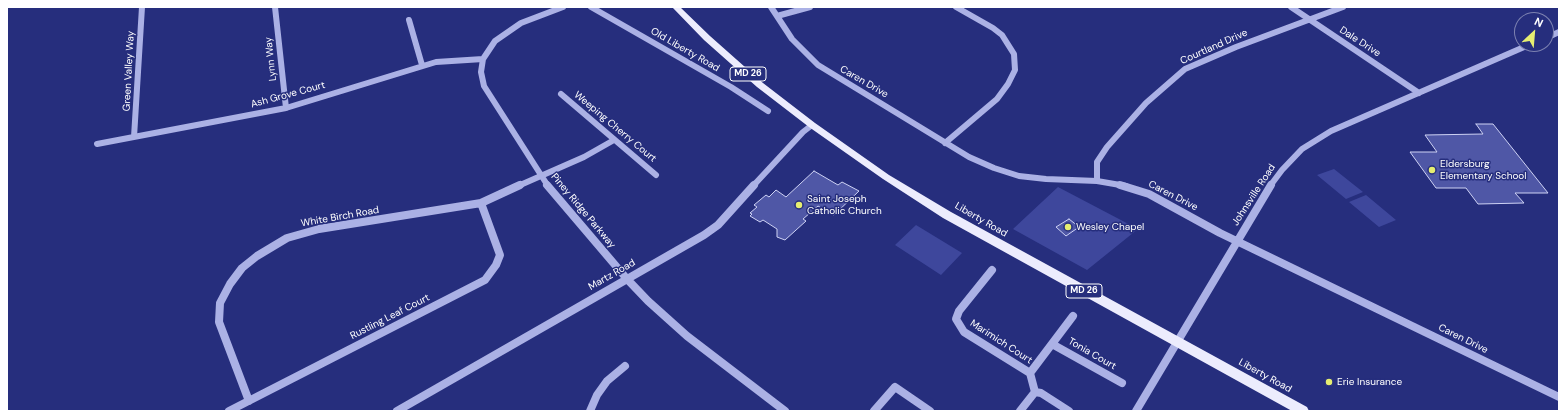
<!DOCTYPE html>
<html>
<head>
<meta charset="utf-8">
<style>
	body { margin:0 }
	#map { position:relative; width:1566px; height:418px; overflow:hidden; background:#262e7d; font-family:"DM Sans",sans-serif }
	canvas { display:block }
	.frame { position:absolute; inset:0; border:8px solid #fff; pointer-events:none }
	.north { position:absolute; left:1514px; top:12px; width:40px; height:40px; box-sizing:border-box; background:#262e7d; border:1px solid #7d82b1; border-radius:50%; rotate:26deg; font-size:11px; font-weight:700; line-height:16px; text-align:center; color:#fff }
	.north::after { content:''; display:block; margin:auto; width:14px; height:18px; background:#e6ee71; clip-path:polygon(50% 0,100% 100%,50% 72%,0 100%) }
</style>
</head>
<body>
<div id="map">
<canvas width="1566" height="418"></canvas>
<div class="frame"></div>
<div class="north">N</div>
</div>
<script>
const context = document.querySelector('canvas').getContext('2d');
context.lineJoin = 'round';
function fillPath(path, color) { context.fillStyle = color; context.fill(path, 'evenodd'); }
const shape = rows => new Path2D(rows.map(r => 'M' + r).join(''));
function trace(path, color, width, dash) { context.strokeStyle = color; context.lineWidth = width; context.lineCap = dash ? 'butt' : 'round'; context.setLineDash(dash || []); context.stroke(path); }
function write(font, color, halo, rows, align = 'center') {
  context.font = font + ' "DM Sans",sans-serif'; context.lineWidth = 3; context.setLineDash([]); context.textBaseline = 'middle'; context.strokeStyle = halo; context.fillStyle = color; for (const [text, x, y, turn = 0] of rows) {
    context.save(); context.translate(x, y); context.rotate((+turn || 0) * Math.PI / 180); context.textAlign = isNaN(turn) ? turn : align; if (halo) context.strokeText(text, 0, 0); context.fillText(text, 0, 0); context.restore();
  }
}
fillPath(shape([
	[1334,169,1363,192,1346,199,1317,175],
	[1058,187,1138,229,1087,270,1013,229],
	[1366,195,1396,220,1379,227,1349,202],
	[916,225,962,253,941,275,895,245]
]), '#3e479c');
const building = shape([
	[1476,124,1493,124,1548,193,1515,193,1524,203,1478,204,1466,188,1436,188,1410,152,1437,152,1425,135,1483,134,1476,124],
	[814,171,838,185,842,182,859,191,834,215,818,206,803,219,806,221,785,240,777,237,777,229,763,220,760,222,750,216,752,214,750,213,757,207,754,205,766,195,769,197,776,190,786,197,814,171],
	[1069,219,1079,227,1066,236,1056,227,1069,219]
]);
fillPath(building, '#4f57a6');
trace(building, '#ced2f4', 1);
trace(shape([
	[275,7,286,108],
	[591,7,731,87,768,111],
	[771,7,792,39,818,65,969,157,994,168,1019,176,1046,179,1097,181,1126,186],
	[1291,7,1419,93],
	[777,16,810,7],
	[409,20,422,65],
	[1546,38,1559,32],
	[561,94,656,175],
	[134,137,142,7],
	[945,143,997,99,1008,84,1015,70,1014,54,1002,35,993,28,956,7],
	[97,144,286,108,436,62,483,59],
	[1097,181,1097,162,1107,147,1146,103,1185,69,1236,47,1343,7],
	[518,186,584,157,614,140],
	[548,186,484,86,481,72,483,59,495,41,521,23,563,7],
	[753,186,803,132,812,125],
	[1270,186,1282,170,1302,149,1331,131,1531,44]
]), '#abb1e5', 6);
trace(shape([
	[547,185,627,279,648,301,687,336,785,411],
	[1120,185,1149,194,1220,233,1559,397],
	[992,270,959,311,956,319,964,332,1030,373],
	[1052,344,1122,383],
	[1030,373,1073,316],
	[1030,373,1035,392],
	[1035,392,1041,393,1069,411],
	[249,401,219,322,220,303,230,284,242,268,257,256,287,238,319,229,481,203,520,185],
	[229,411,485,280,496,265,500,255,481,203],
	[397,411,704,235,718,225,754,185],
	[590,411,597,395,607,381,625,366],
	[874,411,895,387,930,411],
	[1020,411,1035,392],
	[1136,411,1271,185]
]), '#abb1e5', 8);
fillPath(shape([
	[672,7,680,7,710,36,763,83,815,123,889,175,951,212,1307,407,1309,411,1292,411,943,218,883,179,809,127,757,87,704,40,672,7]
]), '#ececfd');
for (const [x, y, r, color] of [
	[1432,170,4,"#e6ee71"],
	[799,205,4,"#e6ee71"],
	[1068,227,4,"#e6ee71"],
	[1329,382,4,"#e6ee71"]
]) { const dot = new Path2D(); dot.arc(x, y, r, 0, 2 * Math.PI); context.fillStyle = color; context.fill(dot); trace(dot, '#262e7d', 1.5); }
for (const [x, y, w] of [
	[748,74,36],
	[1084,291,36]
]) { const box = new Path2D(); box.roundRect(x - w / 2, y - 7, w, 14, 3); context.fillStyle = '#262e7d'; context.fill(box); trace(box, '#fff', 1); }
write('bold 9px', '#fff', null, [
	["MD 26",748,74],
	["MD 26",1084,291]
]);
write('10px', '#fff', '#262e7d', [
	["Dale Drive",1360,42,33],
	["Courtland Drive",1214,47,-24],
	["Old Liberty Road",685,50,30],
	["Lynn Way",271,59,-96],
	["Green Valley Way",129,71,-87],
	["Caren Drive",864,82,30],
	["Ash Grove Court",288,95,-15],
	["Weeping Cherry Court",615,127,40],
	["Johnsville Road",1254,195,-57],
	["Caren Drive",1173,196,27],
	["Piney Ridge Parkway",583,211,50],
	["White Birch Road",340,217,-10],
	["Liberty Road",981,220,30],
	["Martz Road",612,275,-30],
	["Rustling Leaf Court",390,317,-27],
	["Caren Drive",1463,339,26],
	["Marimich Court",1001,342,33],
	["Tonia Court",1092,354,30],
	["Liberty Road",1265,376,29]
]);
write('10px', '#fff', '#262e7d', [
	["Eldersburg",1440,164],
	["Elementary School",1440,176],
	["Saint Joseph",807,199],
	["Catholic Church",807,211],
	["Wesley Chapel",1076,227],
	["Erie Insurance",1337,382]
], 'left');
</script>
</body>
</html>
